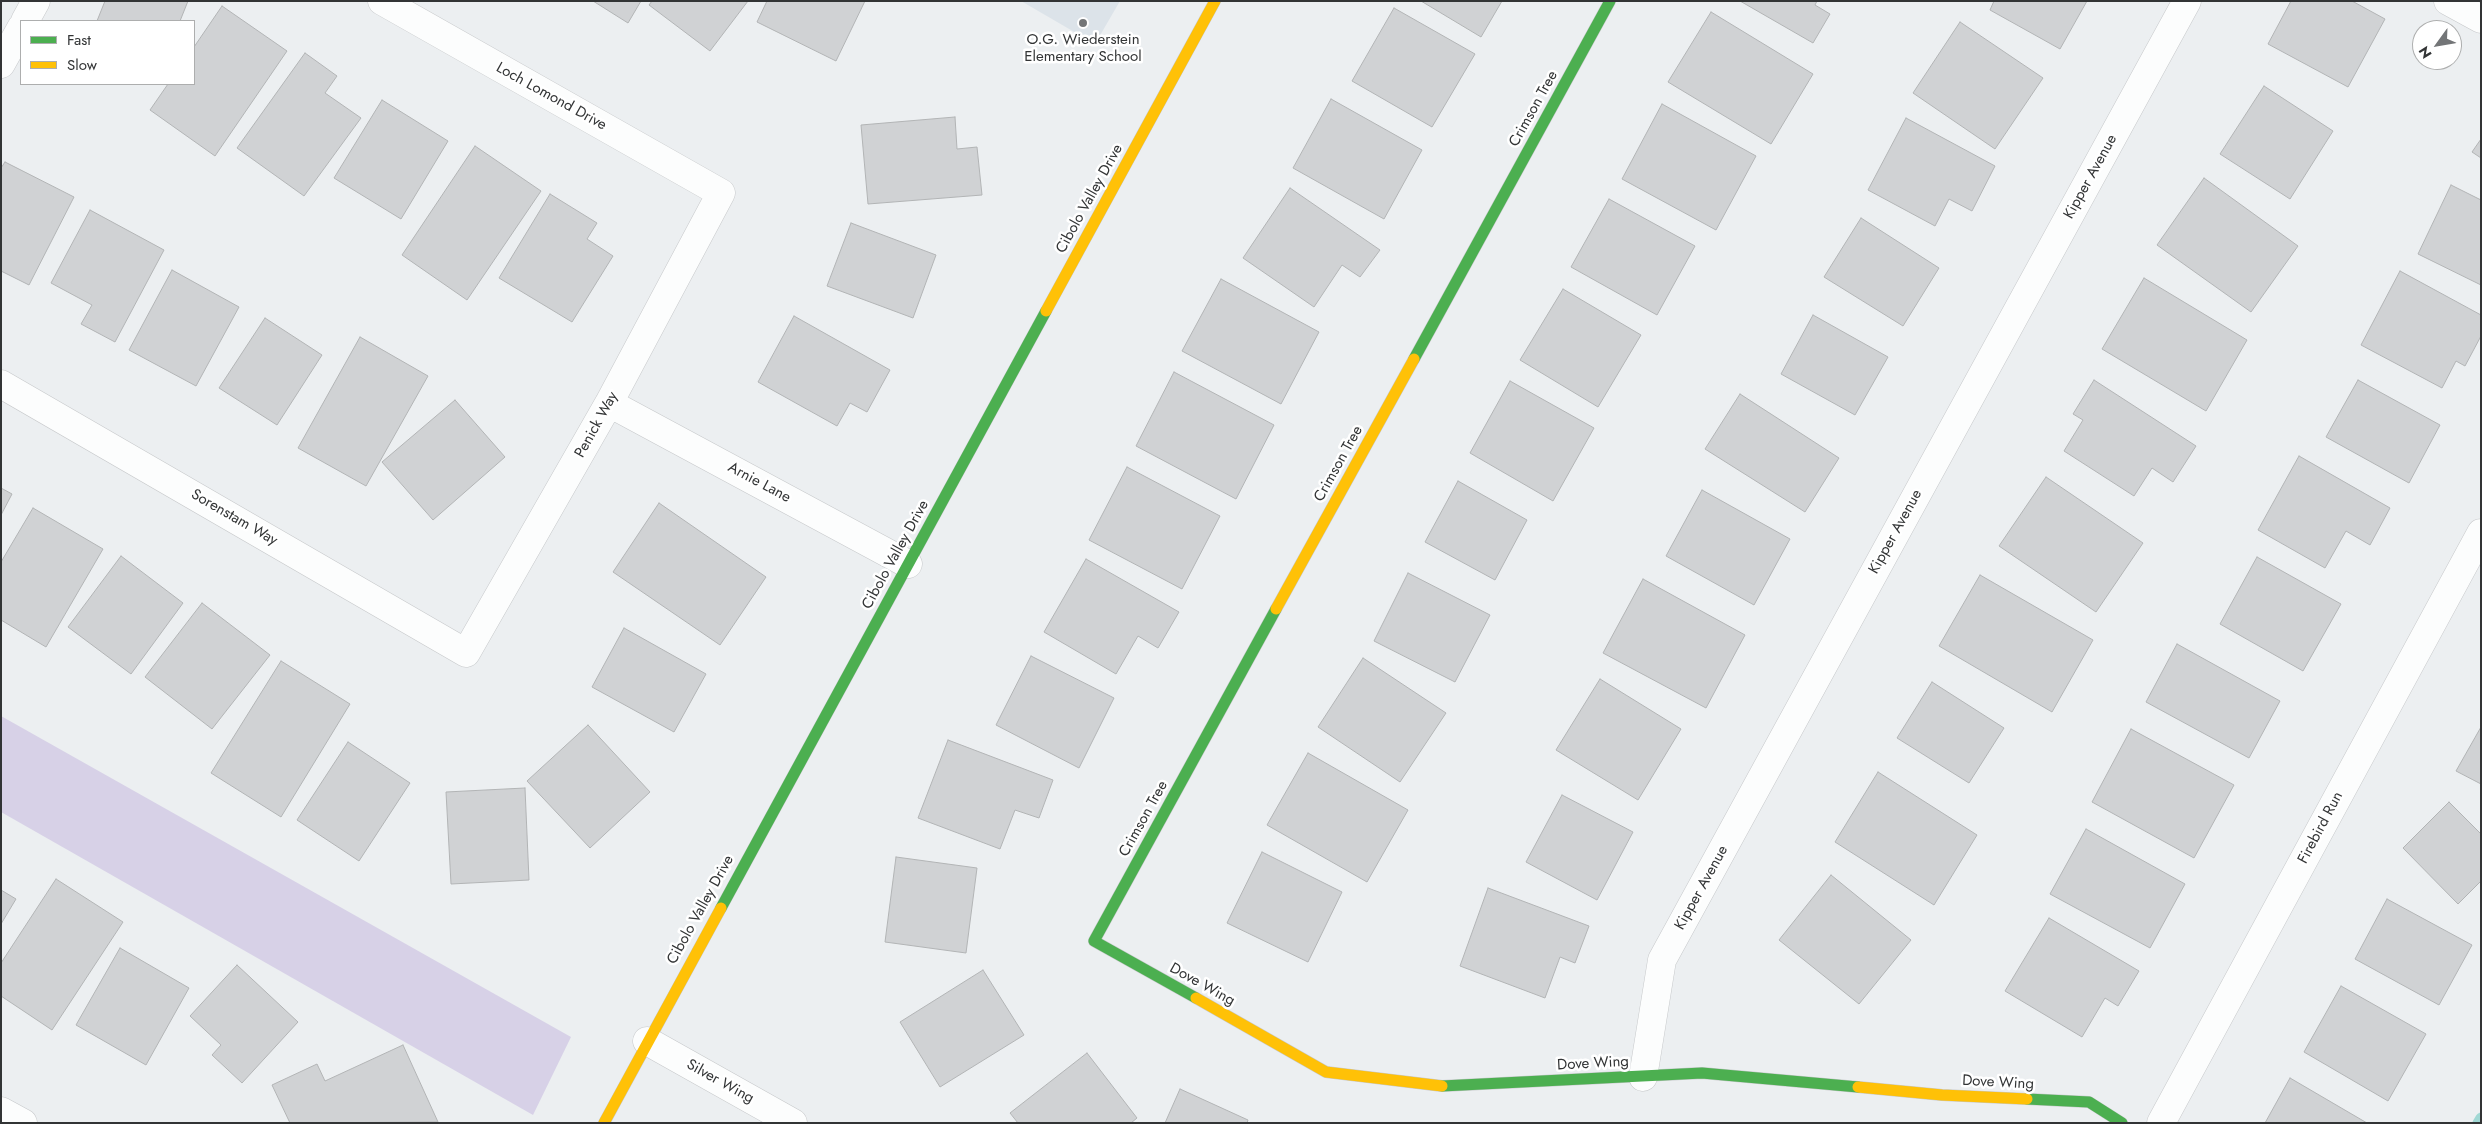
<!DOCTYPE html>
<html>
<head>
<meta charset="utf-8">
<style>
	body { margin:0 }
	#map { position:relative; width:2482px; height:1124px; overflow:hidden; background:#eceff1; font-family:Jost,sans-serif }
	canvas { display:block }
	.frame { position:absolute; inset:0; border:2px solid #323435; pointer-events:none }
	.legend { position:absolute; left:20px; top:20px; width:175px; height:65px; box-sizing:border-box; background:#fff; border:1px solid #adaeae; margin:0; padding:6px 9px; list-style:none; font-size:15px; color:#323435 }
	.legend li { display:flex; align-items:center; gap:10px; height:25px }
	.legend b { width:25px; border:1px solid #adaeae }
	.north { position:absolute; left:2412px; top:20px; width:50px; height:50px; box-sizing:border-box; background:#fff; border:1px solid #adaeae; border-radius:50%; rotate:238deg; font-size:14px; font-weight:700; line-height:20px; text-align:center; color:#323435 }
	.north::after { content:''; display:block; margin:auto; width:18px; height:22px; background:#737577; clip-path:polygon(50% 0,100% 100%,50% 72%,0 100%) }
</style>
</head>
<body>
<div id="map">
<canvas width="2482" height="1124"></canvas>
<div class="frame"></div>
<ul class="legend">
<li><b style="height:6px;background:#4caf50"></b>Fast</li>
<li><b style="height:6px;background:#ffc107"></b>Slow</li>
</ul>
<div class="north">N</div>
</div>
<script>
const context = document.querySelector('canvas').getContext('2d');
context.lineJoin = 'round';
function fillPath(path, color) { context.fillStyle = color; context.fill(path, 'evenodd'); }
const shape = rows => new Path2D(rows.map(r => 'M' + r).join(''));
function trace(path, color, width, dash) { context.strokeStyle = color; context.lineWidth = width; context.lineCap = dash ? 'butt' : 'round'; context.setLineDash(dash || []); context.stroke(path); }
function write(font, color, halo, rows, align = 'center') {
  context.font = font + ' Jost,sans-serif'; context.lineWidth = 5; context.setLineDash([]); context.textBaseline = 'middle'; context.strokeStyle = halo; context.fillStyle = color; for (const [text, x, y, turn = 0] of rows) {
    context.save(); context.translate(x, y); context.rotate((+turn || 0) * Math.PI / 180); context.textAlign = isNaN(turn) ? turn : align; if (halo) context.strokeText(text, 0, 0); context.fillText(text, 0, 0); context.restore();
  }
}
fillPath(shape([
	[1021,1,1120,1,1095,44]
]), '#dce3e9');
fillPath(shape([
	[1,716,571,1037,533,1115,1,812]
]), '#d7d1e7');
trace(shape([
	[2478,1123,2481,1118]
]), '#a0d8d4', 11);
const building = shape([
	[105,1,188,1,180,21,97,21,105,1],
	[593,1,641,1,628,23,593,1],
	[652,1,748,1,710,51,649,5,652,1],
	[767,1,865,1,836,61,757,22,767,1],
	[1421,1,1502,1,1481,37,1421,1],
	[1740,1,1817,1,1815,5,1830,14,1813,43,1740,1],
	[1994,1,2087,1,2060,49,1990,10,1994,1],
	[2291,1,2352,1,2385,19,2348,87,2268,44,2291,1],
	[222,6,287,51,215,156,150,110,168,84,194,84,194,47,222,6],
	[1394,8,1475,54,1432,127,1352,81,1394,8],
	[1711,12,1813,74,1771,144,1668,82,1711,12],
	[1960,22,2043,78,1995,149,1913,93,1960,22],
	[305,53,337,76,325,93,361,118,304,196,237,148,305,53],
	[2264,86,2333,131,2290,199,2220,154,2264,86],
	[1331,99,1422,150,1384,219,1293,168,1331,99],
	[382,100,448,141,401,219,334,178,382,100],
	[1662,104,1756,156,1716,230,1622,179,1662,104],
	[955,117,957,149,977,147,982,195,868,204,861,125,955,117],
	[1906,118,1995,166,1972,211,1949,199,1935,226,1868,190,1906,118],
	[2481,139,2481,158,2472,152,2481,139],
	[475,146,541,191,467,300,402,255,475,146],
	[5,162,74,197,29,285,1,271,1,168,5,162],
	[2204,178,2298,246,2251,312,2157,245,2204,178],
	[2451,185,2481,200,2481,285,2418,254,2451,185],
	[1290,188,1380,250,1360,277,1342,265,1314,307,1243,258,1290,188],
	[550,194,597,223,587,239,613,256,572,322,499,278,550,194],
	[1609,199,1695,246,1657,315,1571,267,1609,199],
	[90,210,164,250,115,342,81,324,92,305,51,283,90,210],
	[1861,218,1939,268,1903,326,1824,277,1861,218],
	[851,223,936,255,913,318,827,286,851,223],
	[172,270,239,307,196,386,129,350,172,270],
	[2400,271,2481,315,2481,336,2465,366,2456,361,2442,388,2361,345,2400,271],
	[2144,278,2247,340,2206,411,2102,349,2144,278],
	[1221,279,1319,332,1281,404,1182,351,1221,279],
	[1563,289,1641,335,1598,407,1520,360,1563,289],
	[1813,315,1888,357,1855,415,1781,374,1813,315],
	[794,316,890,370,867,412,850,403,837,426,758,382,794,316],
	[265,318,322,355,277,425,219,388,265,318],
	[360,337,428,376,366,486,298,448,360,337],
	[1174,372,1274,425,1236,499,1136,446,1174,372],
	[2094,380,2196,446,2173,482,2152,468,2134,496,2064,451,2083,420,2073,414,2094,380],
	[2358,380,2440,425,2409,483,2326,437,2358,380],
	[1510,381,1594,428,1553,501,1470,453,1510,381],
	[1740,394,1839,458,1805,512,1705,449,1740,394],
	[455,400,505,457,433,520,382,462,455,400],
	[2299,456,2390,508,2370,545,2346,531,2325,568,2258,530,2299,456],
	[1127,467,1220,516,1182,589,1089,540,1127,467],
	[2046,477,2143,543,2096,612,1999,546,2046,477],
	[1458,481,1527,520,1495,580,1425,542,1458,481],
	[1,488,12,494,1,515,1,488],
	[1702,490,1790,539,1754,605,1666,556,1702,490],
	[659,503,766,577,720,645,613,572,659,503],
	[33,508,103,549,46,647,1,620,1,562,33,508],
	[121,556,183,603,131,674,68,627,121,556],
	[2257,557,2341,604,2303,671,2220,624,2257,557],
	[1086,559,1179,612,1158,648,1138,636,1116,674,1044,632,1086,559],
	[1408,573,1490,615,1455,682,1374,641,1408,573],
	[1980,575,2093,640,2052,712,1939,646,1980,575],
	[1643,579,1745,635,1706,708,1603,653,1643,579],
	[202,603,270,655,212,729,145,677,202,603],
	[624,628,706,674,674,732,592,687,624,628],
	[2177,644,2280,701,2249,758,2146,702,2177,644],
	[1031,656,1114,698,1079,768,996,725,1031,656],
	[1363,658,1446,713,1400,782,1318,727,1363,658],
	[281,661,350,704,281,817,211,773,281,661],
	[1600,679,1681,729,1638,800,1556,750,1600,679],
	[1932,682,2004,728,1969,783,1897,738,1932,682],
	[588,725,650,792,590,848,527,781,588,725],
	[2481,727,2481,784,2456,771,2481,727],
	[2131,729,2234,785,2194,858,2092,802,2131,729],
	[948,740,1053,780,1039,818,1015,810,1000,849,918,818,948,740],
	[348,742,410,783,359,861,297,820,348,742],
	[1308,753,1408,810,1367,882,1267,825,1308,753],
	[1878,772,1977,835,1934,905,1835,842,1878,772],
	[525,788,529,880,451,884,446,792,525,788],
	[1562,795,1633,832,1597,900,1526,862,1562,795],
	[2449,802,2481,834,2481,881,2458,904,2403,848,2449,802],
	[2086,829,2185,884,2150,948,2050,894,2086,829],
	[1262,852,1342,892,1308,962,1227,923,1262,852],
	[896,857,977,868,966,953,885,942,896,857],
	[1831,875,1911,940,1859,1004,1779,940,1831,875],
	[56,879,123,922,52,1030,1,996,1,963,56,879],
	[1488,888,1589,926,1575,963,1560,957,1545,998,1460,966,1488,888],
	[1,890,16,899,1,924,1,890],
	[2387,899,2472,945,2439,1005,2355,959,2387,899],
	[2049,918,2139,971,2118,1006,2105,998,2082,1037,2005,991,2049,918],
	[120,948,189,988,146,1065,76,1025,120,948],
	[237,965,298,1022,242,1083,212,1055,221,1045,190,1016,237,965],
	[983,970,1024,1035,940,1087,900,1022,983,970],
	[2341,986,2426,1034,2388,1101,2304,1052,2341,986],
	[403,1045,438,1122,290,1123,272,1085,317,1064,325,1081,403,1045],
	[1087,1053,1137,1118,1131,1123,1018,1123,1010,1113,1087,1053],
	[2290,1078,2367,1123,2265,1123,2290,1078],
	[1180,1089,1248,1120,1247,1123,1165,1123,1180,1089]
]);
fillPath(building, '#d0d2d4');
trace(building, '#b2b4b5', 1);
const street = shape([
	[2448,1,2481,19],
	[25,21,36,1],
	[1,64,21,28],
	[1,384,466,653,609,403,721,193,382,1],
	[609,403,908,564],
	[647,1041,793,1123],
	[1643,1077,1662,960,2187,1],
	[1,1111,23,1123],
	[2161,1123,2481,533]
]);
const fast = shape([
	[1414,359,1610,1],
	[721,908,1046,311],
	[1196,998,1094,941,1276,609],
	[1442,1086,1702,1073,1858,1087],
	[2027,1099,2089,1102,2122,1123]
]);
const slow = shape([
	[1046,311,1215,1],
	[1276,609,1414,359],
	[1196,998,1326,1072,1442,1086],
	[1858,1087,1942,1095,2027,1099],
	[604,1123,721,908]
]);
trace(street, '#c6c8ca', 29);
trace(fast, '#c6c8ca', 12);
trace(slow, '#c6c8ca', 12);
trace(street, '#fcfdfd', 28);
trace(fast, '#4caf50', 11);
trace(slow, '#ffc107', 11);
for (const [x, y, r, color] of [
	[1083,23,5,"#737577"]
]) { const dot = new Path2D(); dot.arc(x, y, r, 0, 2 * Math.PI); context.fillStyle = color; context.fill(dot); trace(dot, '#fff', 2); }
write('15px', '#323435', '#fff', [
	["O.G. Wiederstein",1083,40],
	["Elementary School",1083,57]
]);
write('15px', '#323435', '#fff', [
	["Loch Lomond Drive",551,97,29],
	["Crimson Tree",1534,109,-61],
	["Kipper Avenue",2091,177,-61],
	["Cibolo Valley Drive",1090,199,-61],
	["Penick Way",597,425,-61],
	["Crimson Tree",1339,464,-61],
	["Arnie Lane",759,483,28],
	["Sorenstam Way",234,518,30],
	["Kipper Avenue",1896,532,-61],
	["Cibolo Valley Drive",896,555,-61],
	["Crimson Tree",1144,819,-61],
	["Firebird Run",2321,828,-62],
	["Kipper Avenue",1702,888,-61],
	["Cibolo Valley Drive",701,910,-61],
	["Dove Wing",1202,985,29],
	["Dove Wing",1593,1064,-3],
	["Silver Wing",720,1082,29],
	["Dove Wing",1998,1083,3]
]);
</script>
</body>
</html>
